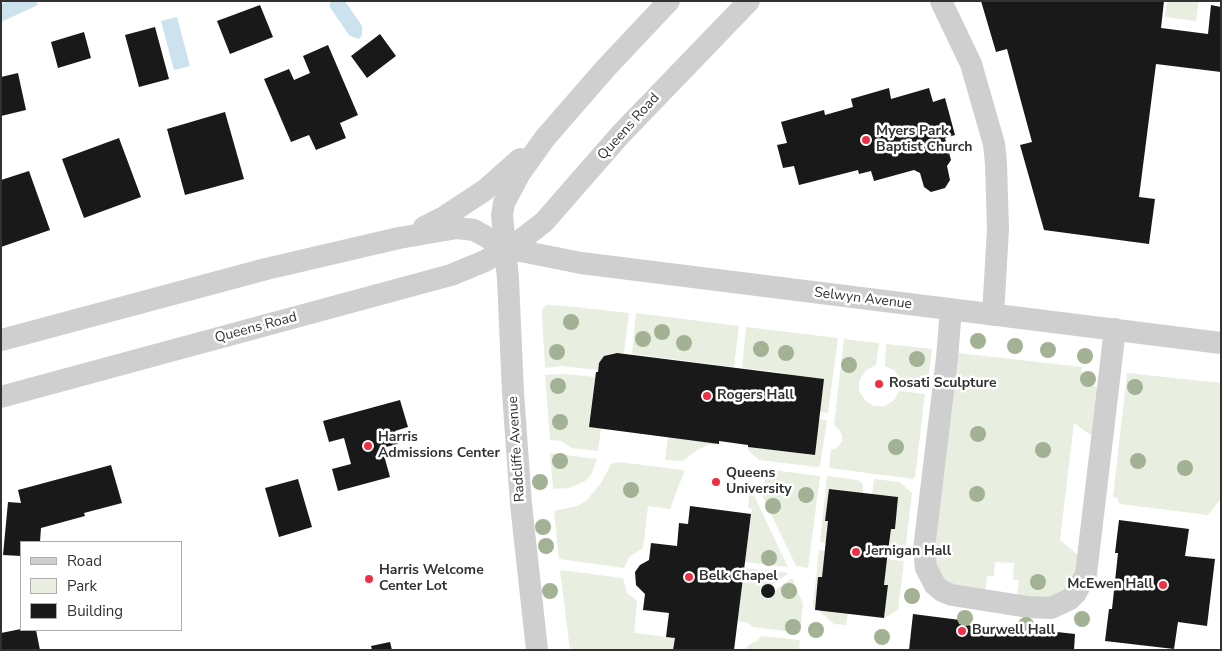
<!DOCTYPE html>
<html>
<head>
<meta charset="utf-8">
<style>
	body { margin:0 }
	#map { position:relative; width:1222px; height:651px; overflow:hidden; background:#fff; font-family:"Nunito Sans",sans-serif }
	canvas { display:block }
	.frame { position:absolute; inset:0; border:2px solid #323232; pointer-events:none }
	.legend { position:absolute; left:20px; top:541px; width:162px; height:90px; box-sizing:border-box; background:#fff; border:1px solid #adadad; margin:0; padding:6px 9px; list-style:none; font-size:15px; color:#323232 }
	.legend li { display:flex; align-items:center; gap:10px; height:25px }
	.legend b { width:25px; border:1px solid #adadad }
</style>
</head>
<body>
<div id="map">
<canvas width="1222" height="651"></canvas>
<div class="frame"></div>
<ul class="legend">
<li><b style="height:6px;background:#cfcfcf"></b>Road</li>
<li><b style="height:14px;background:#e8efe0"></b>Park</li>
<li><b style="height:14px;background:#191919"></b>Building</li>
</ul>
</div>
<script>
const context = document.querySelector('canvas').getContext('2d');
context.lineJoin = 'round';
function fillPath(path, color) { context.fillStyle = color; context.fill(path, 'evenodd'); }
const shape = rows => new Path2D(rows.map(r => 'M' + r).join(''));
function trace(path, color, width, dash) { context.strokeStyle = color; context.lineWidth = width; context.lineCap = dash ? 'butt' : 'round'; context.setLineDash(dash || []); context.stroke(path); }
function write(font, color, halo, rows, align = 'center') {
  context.font = font + ' "Nunito Sans",sans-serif'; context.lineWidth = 5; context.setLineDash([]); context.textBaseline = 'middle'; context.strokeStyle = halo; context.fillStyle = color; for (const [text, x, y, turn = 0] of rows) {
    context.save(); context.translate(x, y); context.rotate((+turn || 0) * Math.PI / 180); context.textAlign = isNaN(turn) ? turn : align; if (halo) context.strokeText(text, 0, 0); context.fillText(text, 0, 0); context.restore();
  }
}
fillPath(shape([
	[1167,1,1199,1,1196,21,1165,17],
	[546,305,566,306,629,313,624,353,613,353,604,356,599,363,598,370,561,366,545,368,542,315,542,310],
	[636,313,739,326,734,367,632,354],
	[746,327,838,338,828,413,820,412,784,373,742,368],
	[844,339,879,343,876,365,866,370,859,381,859,391,866,401,874,406,885,406,894,400,899,391,925,394,915,477,913,479,830,468,829,465,831,450,837,448,842,441,842,435,840,431,834,425],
	[886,344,932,349,927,388,900,385,898,377,895,371,885,366],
	[958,353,1082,367,1081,383,1084,385,1098,387,1092,434,1089,434,1074,423,1060,540,1078,555,1077,568,1066,591,1048,599,1017,596,1019,580,1013,580,1014,563,995,562,994,576,987,576,985,593,946,582,934,565,934,548],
	[1127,373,1221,383,1221,499,1208,515,1120,504,1117,498,1113,497],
	[564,374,595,377,589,427,601,428,598,451,572,448,561,441,550,440,545,375],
	[819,419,827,420,820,466,817,467,759,460,748,450,748,447,814,455],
	[668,437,719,444,708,445,697,450,683,461,665,460],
	[550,453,597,459,591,475,585,481,569,488,553,489],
	[619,462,683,470,684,472,670,509,648,506,643,548,629,557,624,568,559,559,554,511,577,506,586,501,601,483,611,464],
	[765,469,820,476,808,568,796,566,759,489,765,481],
	[828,476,857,480,862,483,863,486,863,493,829,489,825,521,828,521,826,543,820,542,827,477],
	[874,479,899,482,912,493,905,552,889,550,891,529,895,529,898,497,872,494],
	[753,493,788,567,745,562,752,509,748,508,749,495],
	[819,550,825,551,822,577,818,577,815,608,813,606],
	[887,559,904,561,898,610,884,618,888,586,884,585],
	[744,568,789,573,772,585,766,584,761,587,760,592,763,597,769,599,774,595,775,590,792,578,803,604,800,633,753,627,748,623,737,621],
	[560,570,623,578,627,593,637,601,634,633,675,638,673,650,570,650],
	[818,610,848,613,846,625,834,624],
	[761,636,800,640,799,650,744,650,750,644,757,641]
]), '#e8efe0');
fillPath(shape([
	[7,1,36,1,38,5,1,22,1,4],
	[331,1,345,1,362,26,362,35,360,38,358,39,349,35,329,6],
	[177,17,190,66,174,70,161,21]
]), '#cce3ef');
fillPath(shape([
	[981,1,1164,1,1161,28,1208,34,1211,5,1221,7,1221,72,1156,64,1139,197,1155,199,1149,244,1044,230,1020,145,1032,142,1019,94,1007,49,996,52],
	[260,5,273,37,230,54,217,21],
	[155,27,169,79,139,87,125,35],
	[84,32,91,58,58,68,51,42],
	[380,34,396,56,367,78,351,56],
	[328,45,358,115,340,123,346,138,316,150,309,135,291,142,264,79,289,69,294,80,310,73,303,56],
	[18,73,26,110,1,116,1,77],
	[889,88,891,99,929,88,933,102,945,98,955,135,945,138,951,160,947,166,950,180,945,188,931,192,924,187,920,173,914,170,874,181,871,171,859,174,858,170,799,185,794,166,783,168,777,145,787,143,781,122,824,110,825,115,853,107,851,99],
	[225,112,244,179,185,195,167,129],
	[119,138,141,197,84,218,62,159],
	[29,171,50,230,1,247,1,180],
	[617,353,824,379,815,455,748,447,748,445,719,441,719,444,589,427,596,372,598,372,599,363,604,356],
	[400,400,408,427,395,431,398,444,382,448,390,477,338,491,332,469,351,464,344,438,329,442,323,421],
	[111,465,122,503,84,513,85,516,41,528,40,542,21,542,21,556,3,555,8,502,21,503,18,490],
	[298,479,312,527,279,537,265,488],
	[829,489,898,497,895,529,891,529,887,559,884,585,888,585,884,618,815,610,818,577,822,577,828,521,825,521],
	[690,506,751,514,734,650,673,650,675,638,666,637,669,613,643,610,645,594,636,585,635,572,640,565,649,560,651,543,677,546,679,523,688,524],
	[1119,520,1189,529,1185,556,1215,559,1207,626,1178,622,1174,649,1105,641,1109,609,1112,609,1118,553,1115,553],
	'761 591a7 7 0 1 1 14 0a7 7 0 1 1-14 0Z',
	[913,614,960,620,959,624,1029,633,1030,629,1075,634,1074,650,909,650],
	[21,629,36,630,40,650,1,650,1,633],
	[390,642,392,650,372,650,371,646]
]), '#191919');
trace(shape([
	[941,1,971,64,994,144,996,163,998,229,993,315],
	[424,227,444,217,485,190,520,159],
	[951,309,947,358,924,549,926,568,935,585,942,591,952,595,1028,607,1051,608,1070,599,1076,593,1086,574,1115,329],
	[1,340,266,269,399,238,457,228,474,230,506,248,581,263,1221,343],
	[1,397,451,275,485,261,522,239,544,222,620,135,749,1],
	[537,650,521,504,513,393,508,279,502,215,504,203,520,173,545,138,605,69,669,1]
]), '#cfcfcf', 22);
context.fillStyle = '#a3b194';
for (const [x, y] of [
	[571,322],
	[662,332],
	[643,339],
	[978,341],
	[684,343],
	[1015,346],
	[761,349],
	[1048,350],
	[557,352],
	[786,353],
	[1085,356],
	[917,359],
	[849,365],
	[1088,379],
	[558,386],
	[1135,387],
	[560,422],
	[978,434],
	[896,447],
	[1043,450],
	[560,461],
	[1138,461],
	[1185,468],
	[540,482],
	[631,490],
	[977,494],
	[806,495],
	[773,506],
	[543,527],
	[546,546],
	[769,558],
	[1038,582],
	[550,591],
	[789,591],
	[912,596],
	[965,618],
	[1082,619],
	[1026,625],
	[793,627],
	[816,630],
	[882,637]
]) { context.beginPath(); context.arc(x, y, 8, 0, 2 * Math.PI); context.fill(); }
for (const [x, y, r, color] of [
	[866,140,5,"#ee2f45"],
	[879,384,5,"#ee2f45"],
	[707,396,5,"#ee2f45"],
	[368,446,5,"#ee2f45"],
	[716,482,5,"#ee2f45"],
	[856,552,5,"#ee2f45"],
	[689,577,5,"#ee2f45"],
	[369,579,5,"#ee2f45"],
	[1163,585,5,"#ee2f45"],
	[962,631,5,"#ee2f45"]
]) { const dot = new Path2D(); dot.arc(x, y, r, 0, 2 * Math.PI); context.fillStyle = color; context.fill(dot); trace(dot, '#fff', 2); }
write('14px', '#323232', '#fff', [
	["Queens Road",629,127,-48],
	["Selwyn Avenue",863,299,7],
	["Queens Road",256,328,-15],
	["Radcliffe Avenue",517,449,-94]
]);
write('bold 14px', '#323232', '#fff', [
	["Myers Park",876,132],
	["Baptist Church",876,148],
	["Rosati Sculpture",889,384],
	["Rogers Hall",717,396],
	["Harris",378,438],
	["Admissions Center",378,454],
	["Queens",726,474],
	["University",726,490],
	["Jernigan Hall",866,552],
	["Harris Welcome",379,571],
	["Center Lot",379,587],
	["Belk Chapel",699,577],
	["McEwen Hall",1153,585,"right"],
	["Burwell Hall",972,631]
], 'left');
</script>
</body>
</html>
